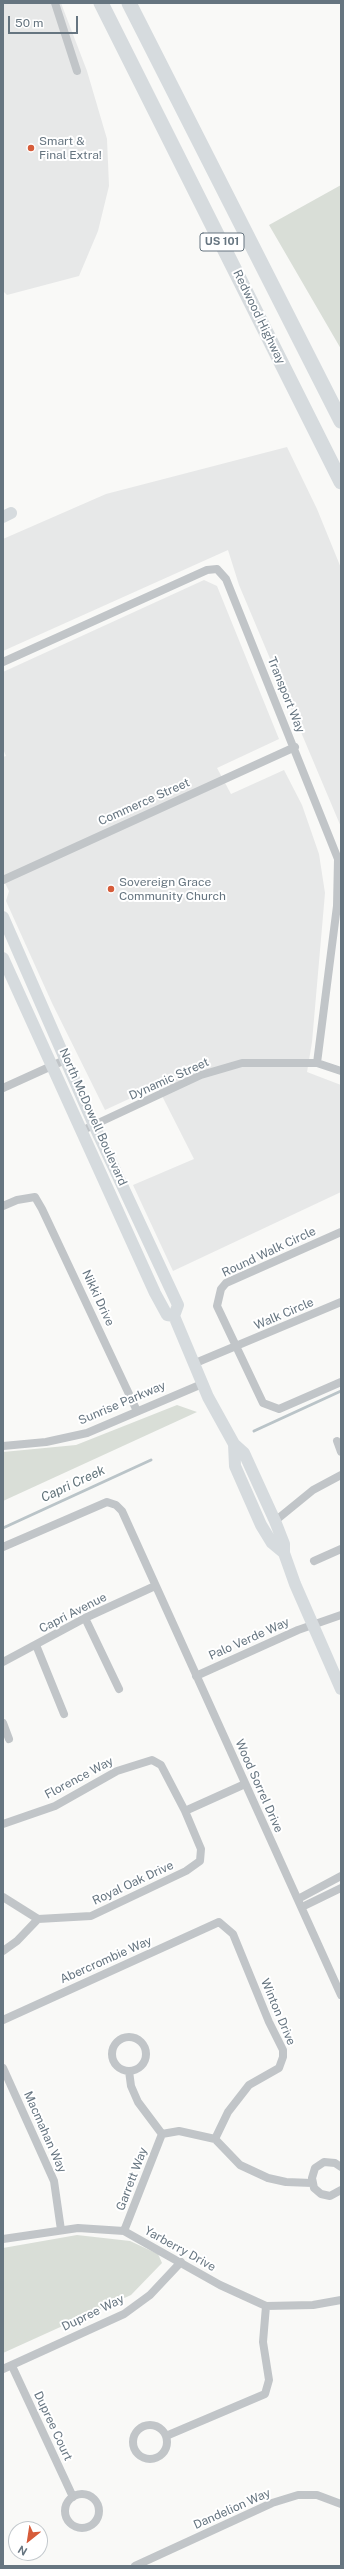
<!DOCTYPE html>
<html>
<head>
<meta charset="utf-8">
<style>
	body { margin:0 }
	#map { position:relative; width:344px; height:2569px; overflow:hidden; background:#f9f9f7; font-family:"Public Sans",sans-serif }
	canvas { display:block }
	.frame { position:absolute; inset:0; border:4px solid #667580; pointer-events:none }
	.north { position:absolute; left:8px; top:2521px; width:40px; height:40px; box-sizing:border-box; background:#fff; border:1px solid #c2c8cc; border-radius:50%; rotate:210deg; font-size:11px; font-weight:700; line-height:16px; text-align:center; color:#667580 }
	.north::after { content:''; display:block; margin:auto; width:14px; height:18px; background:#d65c3a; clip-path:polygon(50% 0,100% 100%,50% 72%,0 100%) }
	.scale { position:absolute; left:8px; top:16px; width:70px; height:18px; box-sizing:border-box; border:2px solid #667580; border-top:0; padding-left:5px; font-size:12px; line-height:14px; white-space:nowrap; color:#667580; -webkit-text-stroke:3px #fff; paint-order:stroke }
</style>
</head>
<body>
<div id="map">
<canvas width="344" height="2569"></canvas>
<div class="frame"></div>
<div class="north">N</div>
<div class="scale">50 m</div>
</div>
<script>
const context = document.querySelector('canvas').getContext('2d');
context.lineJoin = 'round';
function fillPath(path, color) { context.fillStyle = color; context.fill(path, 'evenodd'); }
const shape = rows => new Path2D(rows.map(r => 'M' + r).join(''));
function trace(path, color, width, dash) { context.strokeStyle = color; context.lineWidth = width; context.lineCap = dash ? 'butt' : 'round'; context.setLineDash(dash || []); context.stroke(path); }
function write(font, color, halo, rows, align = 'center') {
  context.font = font + ' "Public Sans",sans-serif'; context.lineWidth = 4; context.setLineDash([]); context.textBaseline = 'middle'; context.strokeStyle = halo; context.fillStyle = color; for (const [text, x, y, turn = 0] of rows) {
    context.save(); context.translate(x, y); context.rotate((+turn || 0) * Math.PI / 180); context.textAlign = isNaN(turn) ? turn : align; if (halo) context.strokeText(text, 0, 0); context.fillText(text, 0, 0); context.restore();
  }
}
fillPath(shape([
	[3,3,61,3,87,71,107,139,109,186,98,231,79,276,7,295,3,291],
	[287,447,317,509,341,568,341,827,239,585,228,550,3,651,3,539,106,494],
	[204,580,217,586,279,739,217,768,231,794,284,770,302,805,319,854,325,893,312,1042,307,1072,341,1085,341,1192,173,1271,133,1185,194,1159,157,1086,105,1110,52,1003,6,901,9,891,3,879,3,757,6,756,3,749,3,672]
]), '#e7e8e8');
fillPath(shape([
	[341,185,341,349,269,225],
	[177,1405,197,1412,3,1501,3,1452,76,1445],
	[77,2235,130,2241,158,2254,162,2263,131,2295,3,2353,3,2248]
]), '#d9ded7');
trace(shape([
	[254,1431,341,1391],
	[3,1528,151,1460]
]), '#bac4c8', 3);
trace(shape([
	[55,3,77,71],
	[3,662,207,570,217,569,226,579,338,859,337,906,317,1063],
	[3,880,295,747],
	[3,1088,67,1059],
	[81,1131,201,1075,242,1063,317,1063,341,1071],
	[3,1206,17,1200,35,1197,42,1209,137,1411],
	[341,1232,226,1283,221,1289,217,1306,263,1403,279,1409,341,1382],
	[193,1364,341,1302],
	[337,1441,341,1452],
	[3,1446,46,1442,87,1433,202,1384],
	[275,1521,313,1490,341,1475],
	[3,1547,107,1502,116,1505,122,1511,341,1995],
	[314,1561,341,1549],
	[85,1618,119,1689],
	[36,1645,64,1714],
	[3,1662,85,1618,155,1586],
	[196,1676,298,1630,341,1615],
	[3,1723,9,1739],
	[185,1811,245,1784],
	[3,1824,55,1806,117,1771,152,1760,161,1765,185,1811,201,1849,200,1861,186,1871,91,1916,38,1919,3,1897],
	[298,1899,341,1876],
	[302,1907,341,1888],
	[3,1951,17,1941,38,1919],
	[3,2020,219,1922,233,1934,269,2022,283,2050,283,2057,279,2068,249,2085,228,2112,215,2139],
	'112 2054a17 17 0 1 1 34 0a17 17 0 1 1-34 0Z',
	[3,2068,54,2181,61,2230],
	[129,2071,131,2086,138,2102,162,2134],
	[162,2134,179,2131,215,2139,240,2165,268,2178,286,2182,312,2183],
	[341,2167,335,2163,324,2162,315,2168,312,2178,314,2188,321,2194,330,2196,341,2190],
	[124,2231,162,2134],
	[3,2239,78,2228,124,2231,220,2285,266,2306,313,2305,341,2300],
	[12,2366,73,2497],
	[3,2369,124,2314,150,2295,181,2262],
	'133 2442a17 17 0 1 1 34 0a17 17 0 1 1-34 0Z',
	[166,2436,265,2394,269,2380,263,2342,266,2306],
	'65 2511a17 17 0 1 1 34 0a17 17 0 1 1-34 0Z',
	[135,2566,272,2503,298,2495,317,2495,341,2504]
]), '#c1c5c8', 8);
trace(shape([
	[3,517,11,513],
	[3,917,94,1125,178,1305,174,1316,208,1397,234,1444,244,1453,275,1521,284,1544,284,1553,295,1584,341,1689],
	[3,958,155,1293,167,1315,174,1316],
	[234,1444,235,1466,261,1525,272,1543,284,1553]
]), '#d6dbde', 12);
trace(shape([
	[101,3,341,482],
	[129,3,341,421]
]), '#d6dbde', 15);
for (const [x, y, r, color] of [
	[31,148,4,"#d65c3a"],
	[111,889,4,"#d65c3a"]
]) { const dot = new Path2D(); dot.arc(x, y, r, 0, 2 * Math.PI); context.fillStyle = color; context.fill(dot); trace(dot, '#fff', 1.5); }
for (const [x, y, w] of [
	[222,242,44]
]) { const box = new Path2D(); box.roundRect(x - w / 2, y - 9, w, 18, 3); context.fillStyle = '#fff'; context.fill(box); trace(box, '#667580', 1); }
write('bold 11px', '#667580', null, [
	["US 101",222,242]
]);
write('12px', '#667580', '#fff', [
	["Smart &",39,141],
	["Final Extra!",39,155],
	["Sovereign Grace",119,882],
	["Community Church",119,896]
], 'left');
write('12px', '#667580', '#fff', [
	["Redwood Highway",259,317,64],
	["Transport Way",286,695,68],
	["Commerce Street",144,802,-24],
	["Dynamic Street",169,1079,-24],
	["North McDowell Boulevard",93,1117,66],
	["Round Walk Circle",269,1252,-25],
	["Nikki Drive",98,1298,65],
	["Walk Circle",284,1314,-23],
	["Sunrise Parkway",122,1403,-23],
	["Capri Avenue",73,1613,-27],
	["Palo Verde Way",249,1639,-24],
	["Florence Way",79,1778,-28],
	["Wood Sorrel Drive",259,1786,66],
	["Royal Oak Drive",133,1883,-25],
	["Abercrombie Way",106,1960,-24],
	["Winton Drive",278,2012,67],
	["Macmahan Way",45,2132,66],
	["Garrett Way",132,2179,-69],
	["Yarberry Drive",180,2249,29],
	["Dupree Way",93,2313,-26],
	["Dupree Court",53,2426,65],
	["Dandelion Way",232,2509,-24]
]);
write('italic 13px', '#61737a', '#fff', [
	["Capri Creek",73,1484,-25]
]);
</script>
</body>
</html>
